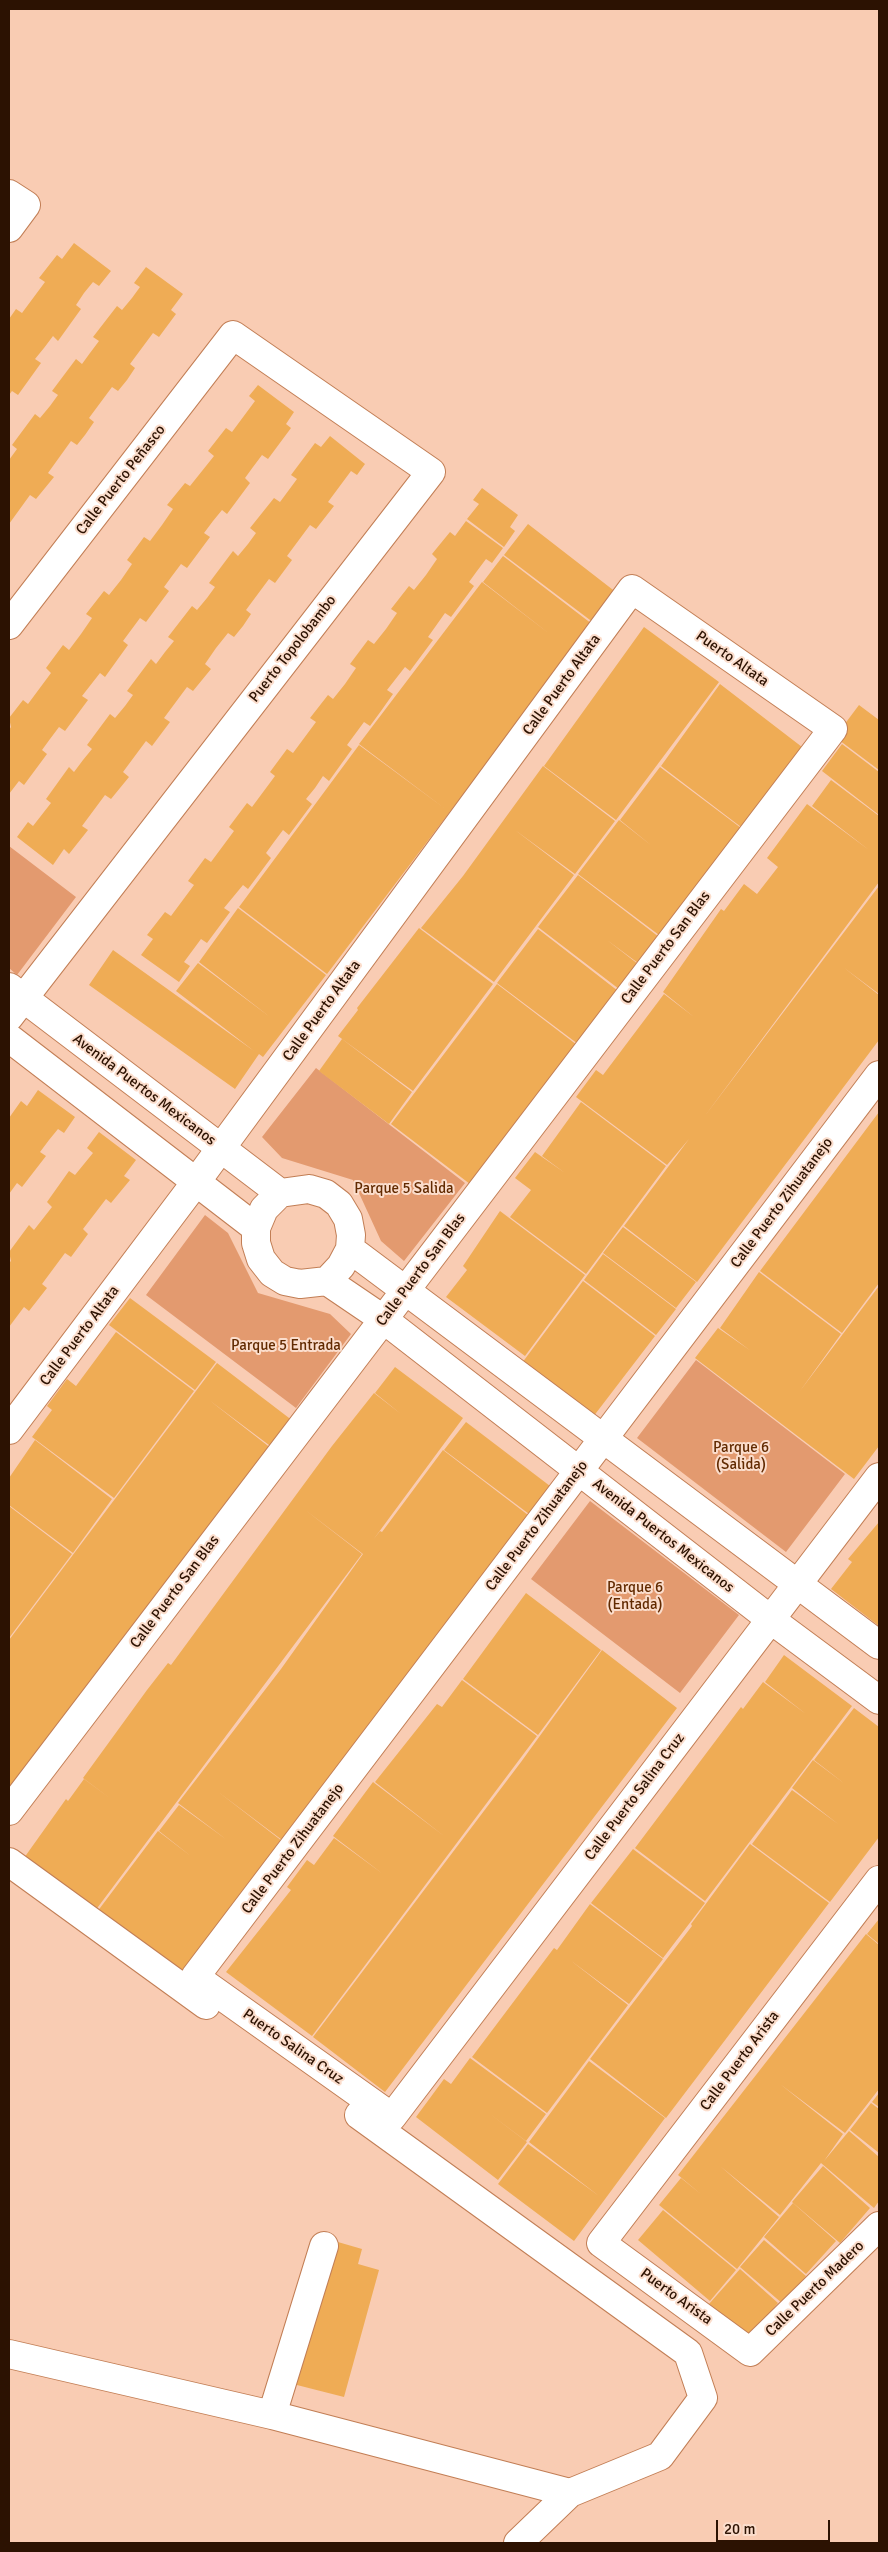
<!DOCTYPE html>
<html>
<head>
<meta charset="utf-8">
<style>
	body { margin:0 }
	#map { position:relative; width:888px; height:2552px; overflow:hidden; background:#f9ccb3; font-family:Signika,sans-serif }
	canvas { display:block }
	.frame { position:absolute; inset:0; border:10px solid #2c1202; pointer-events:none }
	.scale { position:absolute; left:716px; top:2520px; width:114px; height:22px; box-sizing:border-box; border:2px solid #2c1202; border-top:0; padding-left:6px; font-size:15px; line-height:18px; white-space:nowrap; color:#2c1202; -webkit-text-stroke:4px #fbddcc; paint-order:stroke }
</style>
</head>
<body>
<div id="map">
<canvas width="888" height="2552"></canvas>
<div class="frame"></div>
<div class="scale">20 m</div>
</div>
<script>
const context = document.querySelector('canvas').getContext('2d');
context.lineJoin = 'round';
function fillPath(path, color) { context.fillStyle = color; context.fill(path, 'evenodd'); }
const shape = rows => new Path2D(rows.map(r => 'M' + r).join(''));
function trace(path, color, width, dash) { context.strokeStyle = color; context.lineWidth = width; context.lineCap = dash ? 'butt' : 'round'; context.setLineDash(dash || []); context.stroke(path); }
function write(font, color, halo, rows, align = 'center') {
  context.font = font + ' Signika,sans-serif'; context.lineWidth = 4; context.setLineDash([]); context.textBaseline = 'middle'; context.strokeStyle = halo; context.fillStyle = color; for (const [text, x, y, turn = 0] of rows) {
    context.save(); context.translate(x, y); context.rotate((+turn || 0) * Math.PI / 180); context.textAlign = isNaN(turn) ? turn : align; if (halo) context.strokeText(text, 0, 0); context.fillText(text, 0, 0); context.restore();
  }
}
fillPath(shape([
	[9,846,76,897,17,975,9,968],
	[316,1068,465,1183,404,1261,381,1241,353,1180,282,1158,262,1137],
	[205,1215,228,1233,258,1293,330,1314,351,1334,296,1408,146,1295],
	[696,1360,845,1474,786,1552,637,1438],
	[590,1501,739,1615,680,1693,531,1579]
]), '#e39a6f');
fillPath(shape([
	[74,243,111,271,99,286,93,282,84,293,76,305,81,309,58,341,53,336,44,348,35,359,41,363,18,395,12,391,9,395,9,319,16,309,22,313,45,282,39,278,57,255,62,259],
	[146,267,183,294,171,310,176,314,159,337,153,333,130,364,135,368,127,380,118,391,112,387,89,418,94,422,85,435,77,445,71,441,48,473,54,477,36,499,30,495,9,524,9,460,17,449,12,445,35,414,40,418,50,406,58,395,52,391,76,359,82,364,90,353,99,341,93,337,117,306,122,310,132,298,140,287,134,283],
	[258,385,294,412,286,424,291,428,268,459,262,455,253,467,245,478,250,483,227,514,222,510,213,521,204,533,210,537,187,568,181,564,172,576,164,587,169,591,146,622,140,618,123,641,128,645,105,677,100,673,82,696,88,700,65,731,59,727,50,739,42,750,47,754,24,785,19,781,9,794,9,730,11,727,9,718,23,700,28,704,51,673,46,668,63,645,69,650,81,634,92,618,86,614,104,591,109,595,121,580,132,564,127,560,144,537,150,541,162,525,173,509,167,505,185,483,190,486,214,456,208,451,226,428,232,432,255,401,249,396],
	[330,436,365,464,357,475,351,471,328,502,334,506,316,529,310,525,287,556,292,560,275,583,269,579,246,610,251,614,243,626,234,637,228,633,216,648,205,664,211,669,193,691,187,687,164,718,170,722,152,746,146,741,123,772,129,777,111,799,105,795,82,826,88,830,69,854,64,849,53,865,17,837,28,822,33,826,51,803,46,799,69,767,74,772,83,760,92,749,87,745,110,714,115,718,125,706,133,695,127,691,151,659,156,664,165,652,174,641,168,637,192,606,197,610,207,598,215,587,209,583,233,551,238,556,248,544,256,533,250,528,274,498,280,502,297,479,291,475,315,443,321,447],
	[482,488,518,515,510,527,515,531,504,547,467,519,479,504,473,500],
	[466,521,503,548,492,563,486,559,477,571,469,582,474,586,451,617,445,613,428,637,433,640,410,671,405,667,387,690,393,694,381,711,370,726,364,722,347,745,352,749,329,781,323,776,315,788,306,799,312,804,289,835,283,830,274,842,266,853,271,858,248,889,243,885,224,908,230,912,207,943,201,939,184,962,190,966,179,982,141,955,153,939,147,935,165,912,171,916,194,885,188,881,205,858,211,862,234,831,229,827,247,803,252,807,275,776,270,772,287,749,293,753,316,722,310,718,328,695,333,699,345,684,356,668,350,664,368,640,374,644,386,629,397,613,391,609,409,586,414,590,426,575,437,559,432,554,450,532,455,536],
	[528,524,617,593,594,623,504,555],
	[503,556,592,624,327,974,239,907,359,745,444,808,359,744,482,582,551,635,483,582],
	[644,627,719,682,616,820,544,766],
	[720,684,802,747,741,827,661,766],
	[859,705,879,720,879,770,835,737],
	[842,744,879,772,879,815,822,771],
	[543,766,615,821,575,874,515,830,574,875,494,982,421,928,463,876],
	[660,767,741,828,659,935,578,874,619,820,652,846,620,820],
	[831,780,879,816,879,882,704,1117,879,886,879,994,843,967,879,995,879,1040,697,1282,624,1226,689,1139,667,1165,576,1097,596,1070,603,1075,664,994,694,1017,663,992,721,909,724,911,744,884,757,894,778,867,767,858,807,804,869,850,812,806],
	[578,875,659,937,638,963,607,940,638,964,619,989,538,927],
	[238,908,326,975,263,1057,259,1054,235,1089,89,985,113,950,254,1051,176,991,198,963,270,1017,199,962],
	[419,928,493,984,413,1091,338,1036,358,1010,357,1008],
	[538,929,618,991,578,1044,497,983],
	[497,984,577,1045,470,1184,391,1124],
	[342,1039,412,1092,389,1124,319,1071],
	[38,1090,75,1117,64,1133,58,1129,49,1140,40,1152,46,1156,22,1187,17,1183,9,1194,9,1118,21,1101,27,1106],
	[581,1102,666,1166,586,1274,510,1217,531,1190,515,1178,535,1152,565,1173,542,1156],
	[879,1112,879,1283,842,1333,760,1271],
	[99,1132,136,1160,124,1176,130,1180,111,1203,106,1199,83,1229,88,1234,71,1257,65,1253,42,1284,47,1288,29,1311,24,1307,9,1327,9,1263,11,1261,9,1252,29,1225,34,1230,52,1207,47,1202,69,1171,75,1175,93,1153,87,1148],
	[500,1211,585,1275,525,1356,446,1297,467,1270,463,1266],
	[623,1227,696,1282,676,1308,603,1253],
	[603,1254,676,1309,656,1335,584,1280],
	[759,1272,841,1334,800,1391,879,1286,879,1446,854,1479,695,1358,718,1328,751,1351,720,1328],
	[583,1281,655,1336,593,1417,522,1363],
	[130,1298,216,1362,195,1390,109,1325],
	[116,1332,194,1391,114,1498,32,1437,52,1410,47,1406,67,1379,76,1386],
	[217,1363,293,1421,273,1448,209,1400,272,1449,9,1795,9,1640],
	[395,1367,463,1418,373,1540,380,1531,382,1532,443,1450,528,1515,282,1840,217,1791,282,1841,180,1975,97,1912,158,1831,192,1857,159,1831,179,1805,227,1840,178,1803,281,1669,363,1554,304,1509,362,1554,89,1919,19,1865,66,1799,68,1801,84,1779,111,1799,83,1778,147,1690,168,1663,171,1665,332,1446,374,1393,401,1414,375,1393],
	[466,1422,550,1486,529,1514,444,1450],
	[35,1440,112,1499,73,1553,9,1505,9,1478],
	[9,1506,72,1554,9,1638],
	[879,1522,879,1626,831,1589,852,1562,848,1559],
	[526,1593,601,1650,538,1735,463,1679],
	[602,1650,677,1708,385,2092,313,2037,521,1762],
	[784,1655,852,1706,705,1901,635,1848,741,1707,743,1709,763,1682,806,1714,765,1682],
	[462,1680,537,1736,312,2036,226,1972,291,1890,287,1887,307,1860,314,1865,334,1838,383,1874,333,1836,373,1782,444,1836,375,1782,437,1704,442,1707],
	[854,1708,879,1727,879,1837,830,1902,752,1844,792,1790,838,1824,792,1788,813,1760,845,1784,814,1760],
	[750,1844,829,1903,666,2118,590,2059,692,1926,691,1924],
	[633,1849,705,1903,663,1958,591,1903],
	[590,1904,663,1959,629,2004,570,1960,628,2005,547,2113,472,2057,554,1948,557,1950],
	[879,1919,879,1944,867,1934],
	[866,1934,879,1945,879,2089,845,2133,780,2084,843,2134,824,2161,849,2131,879,2157,879,2201,874,2208,821,2163,780,2215,720,2166,779,2217,737,2269,659,2205,681,2178,702,2195,678,2175],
	[470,2058,546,2114,526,2141,486,2111,527,2142,498,2180,416,2117,444,2079,451,2084],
	[589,2061,665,2118,574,2241,498,2184,528,2144,599,2196,529,2142],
	[879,2093,879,2107,872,2102],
	[871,2103,879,2109,879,2153,850,2130],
	[823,2166,870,2208,840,2243,792,2202],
	[793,2203,836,2241,806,2274,764,2237],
	[663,2210,736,2270,710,2301,638,2240],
	[331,2240,362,2249,358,2264,379,2270,344,2397,293,2384],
	[764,2240,806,2276,783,2304,740,2267],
	[740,2269,778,2303,748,2338,709,2304]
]), '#efac55');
const street = shape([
	[9,194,26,205,9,228],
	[9,625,233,335,431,472,9,1017],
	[9,987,280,1193],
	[9,1038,256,1228],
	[879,1075,195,1977,392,2117,879,1477],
	[309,1189,326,1194,339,1204,348,1219,351,1235,350,1249,341,1266,327,1281,300,1284,285,1281,272,1273,261,1259,256,1243,256,1228,264,1209,280,1193,309,1189],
	[350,1249,879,1645],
	[327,1281,383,1319,770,1619,879,1700],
	[9,1430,196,1182,632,589,833,729,9,1811],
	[9,1862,206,2005],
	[879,1880,601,2243,750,2352,879,2226],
	[9,2354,272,2415,570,2493,660,2456,703,2398,688,2353,359,2115],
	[272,2415,324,2246],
	[518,2543,570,2493]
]);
trace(street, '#c27e55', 30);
trace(street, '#fff', 28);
write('15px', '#2c1202', '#fbddcc', [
	["Calle Puerto Peñasco",121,480,-52],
	["Puerto Topolobambo",293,649,-52],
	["Puerto Altata",732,659,35],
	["Calle Puerto Altata",562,685,-54],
	["Calle Puerto San Blas",666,948,-53],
	["Calle Puerto Altata",322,1011,-54],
	["Avenida Puertos Mexicanos",144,1090,37],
	["Calle Puerto Zihuatanejo",782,1203,-53],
	["Calle Puerto San Blas",421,1270,-53],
	["Calle Puerto Altata",80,1336,-53],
	["Calle Puerto Zihuatanejo",537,1526,-53],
	["Avenida Puertos Mexicanos",663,1536,38],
	["Calle Puerto San Blas",175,1592,-53],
	["Calle Puerto Salina Cruz",635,1797,-53],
	["Calle Puerto Zihuatanejo",293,1849,-53],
	["Puerto Salina Cruz",293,2047,35],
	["Calle Puerto Arista",740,2061,-53],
	["Calle Puerto Madero",815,2289,-44],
	["Puerto Arista",676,2297,36]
]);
write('15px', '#622a00', '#fbddcc', [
	["Parque 5 Salida",404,1189],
	["Parque 5 Entrada",286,1346],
	["Parque 6",741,1448],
	["(Salida)",741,1465],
	["Parque 6",635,1588],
	["(Entada)",635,1605]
]);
</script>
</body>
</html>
